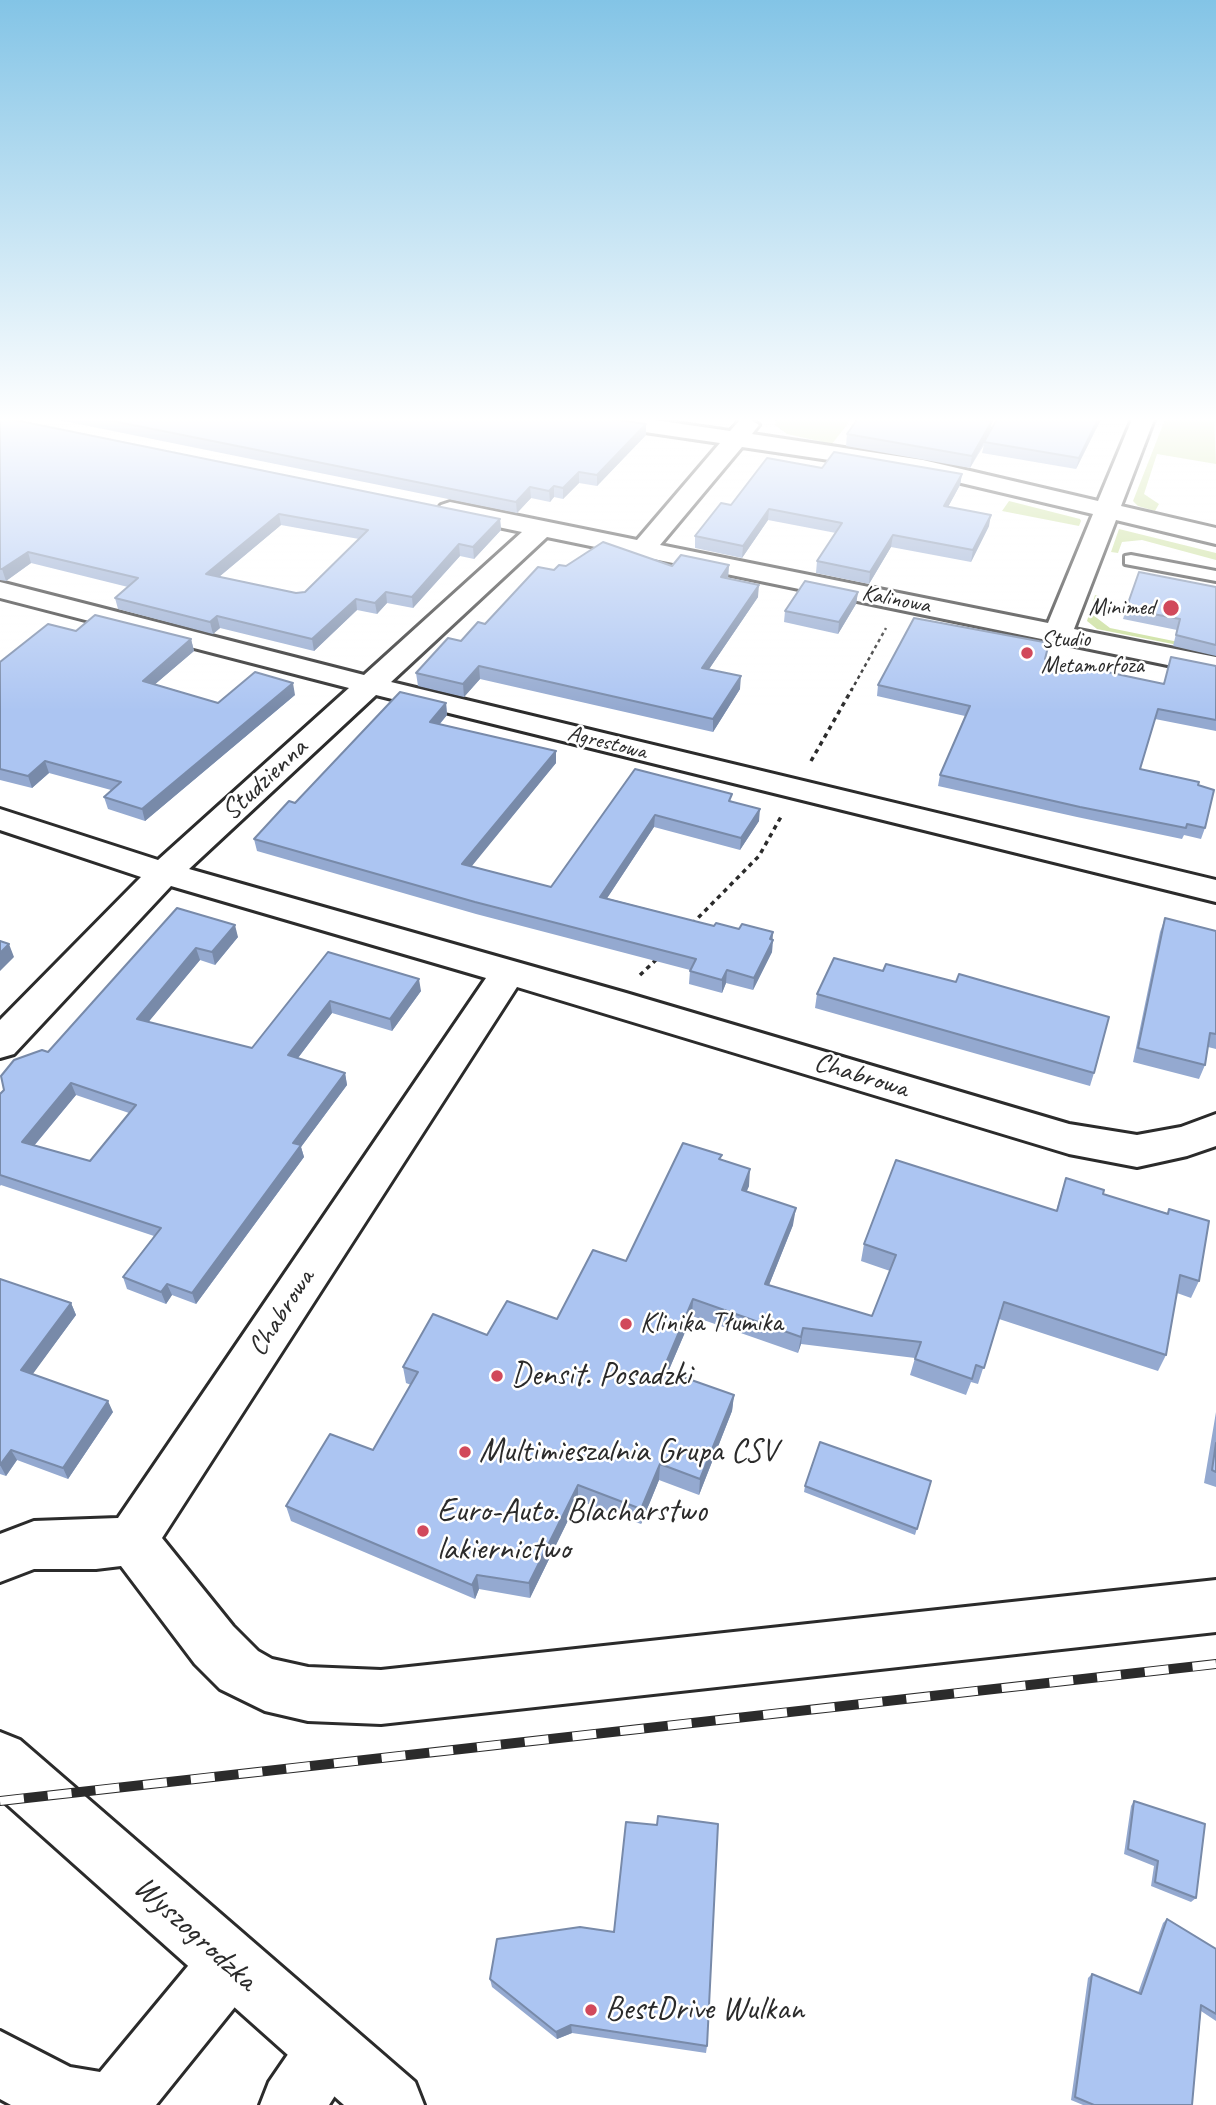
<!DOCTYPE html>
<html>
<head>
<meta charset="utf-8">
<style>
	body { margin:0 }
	canvas { display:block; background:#fff }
</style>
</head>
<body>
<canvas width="1216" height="2105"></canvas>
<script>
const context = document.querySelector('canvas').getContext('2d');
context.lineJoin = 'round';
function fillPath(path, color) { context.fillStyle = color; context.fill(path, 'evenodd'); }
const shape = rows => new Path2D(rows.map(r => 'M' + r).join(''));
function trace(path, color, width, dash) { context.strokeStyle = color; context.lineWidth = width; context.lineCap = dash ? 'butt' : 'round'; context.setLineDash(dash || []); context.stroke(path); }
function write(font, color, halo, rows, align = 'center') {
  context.font = font + ' Caveat,sans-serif'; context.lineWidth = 5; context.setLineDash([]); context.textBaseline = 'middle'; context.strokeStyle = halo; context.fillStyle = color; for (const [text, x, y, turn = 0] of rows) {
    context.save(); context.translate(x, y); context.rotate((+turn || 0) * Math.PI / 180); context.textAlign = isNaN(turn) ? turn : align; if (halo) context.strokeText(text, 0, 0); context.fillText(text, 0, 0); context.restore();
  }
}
fillPath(shape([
	[776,417,853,417,832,444,787,434,775,425],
	[1166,417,1214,417,1216,464,1157,454,1144,494,1159,504,1155,511,1138,506,1133,501],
	[1009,501,1080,519,1081,521,1079,526,1002,511],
	[1119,529,1216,553,1216,560,1142,540,1122,542,1118,553,1111,552],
	[1095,595,1098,596,1093,615,1110,628,1208,648,1208,651,1097,629,1087,621]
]), '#c5dc92');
const service = shape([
	[1131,555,1216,571,1216,581,1125,564,1125,556,1131,555]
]);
const minor = shape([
	[579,417,634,417,730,431,740,420,748,418,759,425,752,434,923,460,1098,501,1133,417,1155,417,1121,506,1216,528,1216,544,1116,520,1074,629,1216,657,1216,675,547,537,391,682,1216,880,1216,902,376,695,189,869,626,993,1069,1124,1137,1135,1181,1127,1216,1114,1216,1146,1187,1156,1137,1167,1069,1154,517,987,162,1538,233,1626,258,1651,272,1659,308,1667,381,1670,1216,1580,1216,1632,381,1724,308,1721,265,1711,220,1689,195,1664,121,1566,96,1569,34,1569,0,1582,0,1534,34,1521,118,1518,486,978,171,886,14,1054,0,1058,0,1020,141,877,0,830,0,809,158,860,349,688,0,598,0,582,364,675,522,532,441,515,437,510,441,505,450,502,637,540,720,443,590,424,582,422,579,417],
	[742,447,923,474,1093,514,1048,623,660,545,742,447],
	[229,1934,251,1943,260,1965,251,1987,156,2105,11,2105,0,2099,0,2031,70,2067,100,2072,207,1943,229,1934],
	[328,2018,350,2028,360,2050,350,2072,329,2105,260,2105,269,2082,306,2028,328,2018]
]);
const tertiary = shape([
	[0,1732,20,1740,415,2082,424,2105,344,2105,0,1798,0,1732]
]);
trace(service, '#2b2b2b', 6);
trace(minor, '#2b2b2b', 6);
trace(tertiary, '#2b2b2b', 6);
trace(shape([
	[851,691,886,628]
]), '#2b2b2b', 2.5, [3.5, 3.5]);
trace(shape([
	[811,761,852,689],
	[692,924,759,856,782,815],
	[640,975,659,957]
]), '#2b2b2b', 3.5, [4.5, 4.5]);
fillPath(service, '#fff');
fillPath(minor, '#fff');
fillPath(tertiary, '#fff');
const rail = shape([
	[0,1801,1216,1664]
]);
trace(rail, '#2b2b2b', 10);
trace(rail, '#fff', 8, [24]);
fillPath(shape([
	[0,417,500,519,501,530,474,559,460,556,413,608,387,603,377,614,357,610,314,651,220,628,213,634,118,609,115,598,128,587,31,563,6,581,0,580],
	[281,525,359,539,305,592,296,593,219,577],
	[44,417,599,417,646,435,597,486,579,483,563,499,554,497,550,502,531,498,517,513],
	[1102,417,1076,469,982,453,984,445,970,468,846,446,847,434,991,430],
	[822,468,962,474,960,485,948,507,989,526,971,562,891,547,869,584,816,573,817,561,836,533,768,520,742,558,695,548,695,536,731,505],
	[729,565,728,578,758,597,709,669,740,689,713,732,480,679,464,697,418,686,416,673,485,624,554,570,566,566,672,566],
	[1216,587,1216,656,1173,646,1177,630,1123,619,1126,609],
	[858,592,856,604,838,634,784,622,785,611],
	[76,631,191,639,194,651,155,684,218,703,295,695,145,821,108,809,104,797,111,790,49,773,32,788,0,780,0,662],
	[1171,657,1216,666,1216,731,1155,719,1140,769,1198,785,1205,828,1201,839,1184,835,1182,839,1077,817,938,786,940,775,965,716,877,696,878,685,1045,660,1164,684],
	[446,703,447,715,440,724,556,751,556,763,471,866,551,887,635,769,732,801,759,821,740,850,654,827,607,898,714,926,773,940,772,952,753,990,726,983,722,993,689,984,690,970,476,914,257,851,254,839,295,803],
	[177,908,238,937,215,965,200,960,148,1022,252,1048,328,952,421,991,392,1031,332,1013,298,1058,345,1073,347,1085,301,1147,304,1157,196,1304,172,1295,166,1304,127,1289,123,1277,154,1236,1,1185,0,1186,0,1094,48,1052],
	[76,1095,129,1113,90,1161,34,1146],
	[1165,918,1216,931,1216,1049,1208,1047,1205,1065,1199,1079,1133,1062,1160,932],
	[817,994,1094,1073,1090,1086,815,1008],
	[721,1160,749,1186,746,1192,793,1225,769,1285,872,1316,890,1271,861,1261,864,1244,1056,1211,1066,1178,1103,1194,1167,1213,1169,1209,1199,1281,1191,1298,1177,1293,1166,1355,1158,1371,999,1319,978,1384,971,1382,966,1395,910,1375,915,1358,801,1344,798,1353,692,1316,668,1372,734,1395,732,1411,699,1495,659,1480,641,1524,578,1500,530,1598,479,1589,475,1599,291,1521,286,1506,373,1450,411,1385,406,1383,403,1367,487,1335,557,1319,626,1261],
	[0,1279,71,1303,76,1315,32,1374,113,1412,68,1479,17,1460,6,1476,0,1474],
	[1216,1412,1216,1487,1204,1483],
	[931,1481,915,1535,804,1492,805,1486],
	[1134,1801,1196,1898,1191,1902,1151,1886,1154,1866,1124,1854,1131,1806],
	[1167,1919,1216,1949,1216,2021,1201,2011,1192,2105,1083,2105,1071,2100,1088,1978,1092,1974,1138,1993,1163,1923],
	[490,1979,707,2046,706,2053,572,2033,557,2039,492,1987]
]), '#94a9d0');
fillPath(shape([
	[1099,417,1102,417,1076,469,1079,458],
	[992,421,990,433,984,442,970,468,972,456],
	[646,424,646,435,597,486,597,475],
	[579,472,579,483,563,499,563,488],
	[962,474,960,485,942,518,944,506],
	[554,486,554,497,550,502,549,491],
	[530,487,531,498,517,513,516,502],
	[769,509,768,520,742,558,743,546],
	[279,514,281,525,208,586,206,574],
	[991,515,989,526,971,562,973,550],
	[500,519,501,530,474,559,473,547],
	[893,535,891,547,869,584,870,572],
	[459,544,460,556,413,608,412,597],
	[28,552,31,563,6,581,2,569],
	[729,565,728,577,720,589,721,577],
	[759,585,758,597,701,681,702,668],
	[386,592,387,603,377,614,375,603],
	[858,592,856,604,838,634,839,622],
	[356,599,357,610,314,651,312,639],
	[217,616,220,628,213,634,210,622],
	[191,639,194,651,146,692,143,681],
	[479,666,480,679,464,697,463,684],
	[741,676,740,689,713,732,713,719],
	[293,683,295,695,145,821,142,809],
	[446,703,447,715,431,734,430,722],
	[556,751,556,763,463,877,462,864],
	[45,761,49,773,32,788,28,776],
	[760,809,759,821,740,850,741,838],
	[655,815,654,827,600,909,600,897],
	[235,925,238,937,215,965,212,952],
	[773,932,772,952,753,990,754,978],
	[9,944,14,957,0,971,0,953],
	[196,948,200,960,141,1031,137,1019],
	[727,970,726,983,722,993,722,980],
	[419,979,421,991,392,1031,390,1019],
	[330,1001,332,1013,291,1067,288,1055],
	[345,1073,347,1085,301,1147,304,1157,196,1304,192,1293,293,1143],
	[71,1083,76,1095,27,1154,22,1142],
	[750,1169,749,1186,740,1207,742,1190],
	[796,1208,793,1225,763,1300,765,1284],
	[167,1284,172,1295,166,1304,161,1292],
	[693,1299,692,1316,662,1386,663,1370],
	[71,1303,76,1315,27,1382,21,1370],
	[803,1328,801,1344,798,1353,801,1337],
	[734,1395,732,1411,699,1495,700,1479],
	[108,1401,113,1412,68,1479,63,1468],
	[11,1450,17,1460,6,1476,0,1465],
	[660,1464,659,1480,641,1524,641,1509],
	[578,1485,578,1500,530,1598,529,1583],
	[477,1575,479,1589,475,1599,472,1585],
	[571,2025,572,2033,557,2039,556,2032]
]), '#788aa9');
const building = shape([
	[0,417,500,519,473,547,459,544,412,597,386,592,375,603,356,599,312,639,217,616,210,622,115,598,138,578,28,552,2,569,0,569,0,417],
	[279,514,368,530,305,592,296,593,206,574,279,514],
	[93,417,599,417,646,424,597,475,579,472,563,488,554,486,549,491,530,487,516,502,93,417],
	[859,417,963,417,992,421,972,456,847,434,859,417],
	[998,417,1099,417,1079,458,984,442,998,417],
	[834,452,962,474,944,506,991,515,973,550,893,535,870,572,817,561,842,523,769,509,743,546,695,536,721,503,731,505,767,458,822,468,834,452],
	[603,542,672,566,681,555,729,565,721,577,759,585,702,668,741,676,713,719,479,666,463,684,416,673,448,638,461,641,478,622,485,624,538,567,554,570,559,565,566,566,603,542],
	[1139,572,1216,587,1216,645,1176,635,1180,619,1126,609,1139,572],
	[805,581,858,592,839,622,785,611,805,581],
	[95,615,191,639,143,681,218,703,255,672,293,683,142,809,104,797,121,782,45,761,28,776,0,769,0,662,48,624,76,631,95,615],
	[914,618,1049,643,1045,659,1164,684,1171,657,1216,666,1216,720,1158,709,1140,769,1199,782,1198,785,1214,790,1205,828,1187,824,1186,828,1080,807,940,775,970,706,878,685,914,618],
	[400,692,446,703,430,722,556,751,462,864,551,887,635,769,732,794,729,801,760,809,741,838,655,815,600,897,714,926,716,923,739,929,742,924,773,932,770,939,773,940,754,978,727,970,722,980,690,971,696,959,475,902,254,839,289,801,295,803,400,692],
	[177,908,235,925,212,952,196,948,137,1019,252,1048,328,952,419,979,390,1019,330,1001,288,1055,345,1073,293,1143,301,1145,192,1293,167,1284,161,1292,123,1277,161,1228,0,1175,0,1094,4,1090,1,1076,14,1060,42,1050,48,1052,177,908],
	[71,1083,136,1105,90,1161,22,1142,71,1083],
	[1165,918,1216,931,1216,1034,1210,1033,1205,1065,1138,1048,1165,918],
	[0,941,9,944,0,953,0,941],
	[834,958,883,971,886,964,956,982,959,974,1109,1017,1094,1073,817,994,834,958],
	[683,1143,722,1155,719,1159,750,1169,742,1190,796,1208,765,1284,872,1316,896,1255,864,1244,896,1160,1057,1211,1066,1178,1104,1190,1103,1194,1168,1214,1169,1209,1209,1221,1199,1281,1180,1275,1166,1355,1004,1302,984,1368,976,1365,972,1379,915,1359,921,1342,803,1328,801,1337,693,1299,663,1370,734,1395,700,1479,660,1464,641,1509,578,1485,529,1583,477,1575,472,1585,286,1506,330,1434,373,1450,418,1372,403,1367,433,1314,487,1335,507,1301,557,1319,593,1250,626,1261,683,1143],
	[0,1279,71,1303,21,1370,108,1401,63,1468,11,1450,0,1465,0,1279],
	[820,1442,931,1481,917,1529,805,1486,820,1442],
	[1216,1443,1216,1472,1212,1470,1216,1443],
	[1134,1801,1205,1824,1196,1898,1155,1882,1158,1861,1128,1849,1134,1801],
	[658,1816,718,1824,707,2046,571,2025,556,2032,490,1979,497,1939,580,1927,614,1932,626,1822,657,1825,658,1816],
	[1167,1919,1216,1949,1216,2014,1201,2005,1192,2105,1094,2105,1075,2097,1092,1974,1141,1994,1167,1919]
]);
fillPath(building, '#acc5f2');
trace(building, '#788aa9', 2);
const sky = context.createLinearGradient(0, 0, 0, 711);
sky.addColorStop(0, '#83c4e6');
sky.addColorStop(0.59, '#fff');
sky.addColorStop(1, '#ffffff00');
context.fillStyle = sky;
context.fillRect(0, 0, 1216, 711);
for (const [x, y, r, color] of [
	[1171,608,9,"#d1495b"],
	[1027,653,7,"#d1495b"],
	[626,1324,7,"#d1495b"],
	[497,1376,7,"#d1495b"],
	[465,1452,7,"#d1495b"],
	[423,1531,7,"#d1495b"],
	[591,2010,7,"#d1495b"]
]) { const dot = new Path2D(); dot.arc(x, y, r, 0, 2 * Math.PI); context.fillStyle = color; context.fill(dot); trace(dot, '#fff', 2.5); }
write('23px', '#2b2b2b', '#fff', [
	["Kalinowa",896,600,11],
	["Agrestowa",607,743,14]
]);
write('23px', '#2b2b2b', '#fff', [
	["Minimed",1155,608],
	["Studio",1041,640,"left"],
	["Metamorfoza",1041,666,"left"]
], 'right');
write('28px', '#2b2b2b', '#fff', [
	["Studzienna",265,780,-43],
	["Chabrowa",861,1076,17],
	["Chabrowa",282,1313,-57]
]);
write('28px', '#2b2b2b', '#fff', [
	["Klinika Tłumika",640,1324]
], 'left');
write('33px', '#2b2b2b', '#fff', [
	["Densit. Posadzki",511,1376],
	["Multimieszalnia Grupa CSV",479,1452],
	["Euro-Auto. Blacharstwo",437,1512],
	["lakiernictwo",437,1550],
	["BestDrive Wulkan",605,2010]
], 'left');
write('33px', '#2b2b2b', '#fff', [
	["Wyszogrodzka",195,1934,42]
]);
</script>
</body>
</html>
